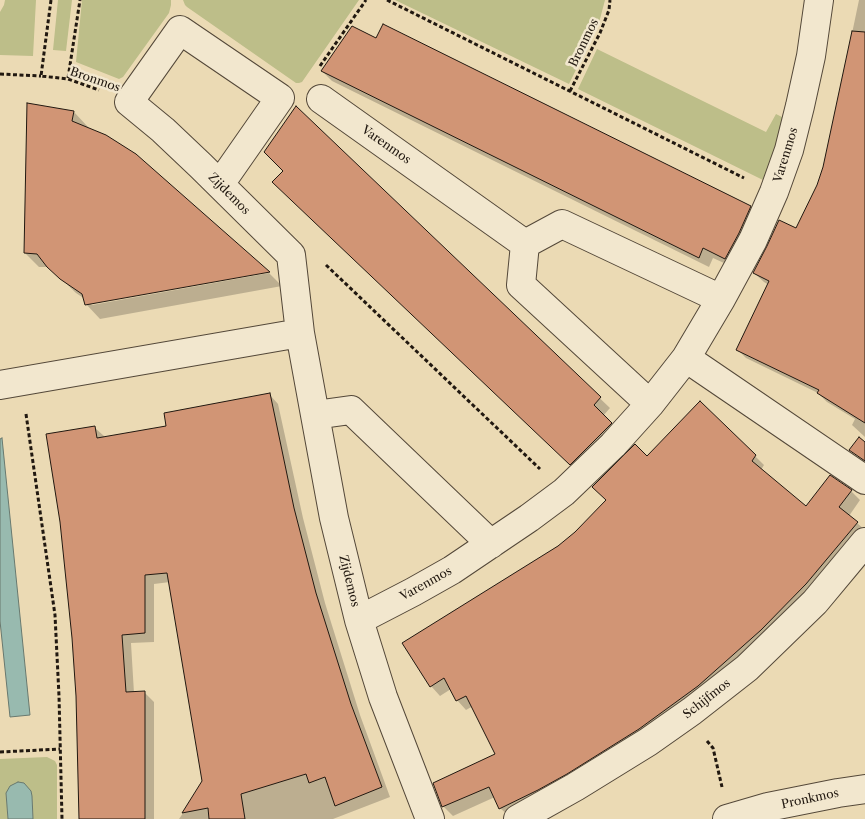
<!DOCTYPE html>
<html>
<head>
<meta charset="utf-8">
<style>
	body { margin:0 }
	canvas { display:block; background:#ebdab4 }
</style>
</head>
<body>
<canvas width="865" height="819"></canvas>
<script>
const context = document.querySelector('canvas').getContext('2d');
context.lineJoin = 'round';
function fillPath(path, color) { context.fillStyle = color; context.fill(path, 'evenodd'); }
const shape = rows => new Path2D(rows.map(r => 'M' + r).join(''));
function trace(path, color, width, dash) { context.strokeStyle = color; context.lineWidth = width; context.lineCap = dash ? 'butt' : 'round'; context.setLineDash(dash || []); context.stroke(path); }
function write(font, color, halo, rows, align = 'center') {
  context.font = font + ' "Libre Caslon Text",serif'; context.lineWidth = 5; context.setLineDash([]); context.textBaseline = 'middle'; context.strokeStyle = halo; context.fillStyle = color; for (const [text, x, y, turn = 0] of rows) {
    context.save(); context.translate(x, y); context.rotate((+turn || 0) * Math.PI / 180); context.textAlign = isNaN(turn) ? turn : align; if (halo) context.strokeText(text, 0, 0); context.fillText(text, 0, 0); context.restore();
  }
}
fillPath(shape([
	[5,0,36,0,33,56,0,55,0,12,4,5],
	[58,0,72,0,66,51,53,50],
	[82,0,171,0,171,5,169,13,123,77,119,79,76,62],
	[183,0,359,0,302,82,299,83,296,83,187,7,185,5],
	[395,0,605,0,600,19,596,29,569,84],
	[597,49,766,132,776,114,782,117,785,121,765,181,578,89],
	[47,757,55,761,57,765,57,819,33,819,32,796,6,793,8,819,0,819,0,759]
]), '#bdbe89');
const water = shape([
	[2,438,30,715,10,717,0,621,0,439,2,438],
	[18,782,24,783,31,791,32,796,33,819,8,819,6,793,10,786,18,782]
]);
fillPath(water, '#98baaf');
trace(water, '#68796f', 1);
fillPath(shape([
	[859,0,865,0,865,437,852,425,855,419,827,402,818,393,746,358,737,349,769,285,764,282,754,273,796,230,818,186,824,167],
	[377,39,750,207,760,217,735,268,713,258,709,267,332,81,322,71],
	[297,108,610,408,603,416,621,433,580,474,284,192,285,171],
	[74,112,88,127,90,303,92,305,269,273,282,286,100,319,86,304,85,299,76,293,49,267,39,267,25,253],
	[269,394,278,404,303,518,325,603,360,715,390,797,333,819,179,819,204,782,170,582,154,584,154,642,131,643,134,693,144,692,154,702,154,819,132,819,94,427,104,436,104,438,167,427],
	[865,444,865,463,851,450],
	[755,456,764,465,761,470,806,508,851,491,860,500,849,516,865,530,707,695,510,817,500,808,495,797,453,816,443,806,497,755,473,706,466,710,457,700,451,689,440,696,431,686,559,547,576,533,647,458]
]), '#0003');
const building = shape([
	[383,24,751,206,739,233,725,259,703,248,699,258,321,71,352,26,376,38,383,24],
	[852,31,865,32,865,423,817,393,819,390,736,350,769,281,753,273,767,246,779,220,796,228,817,185,823,167,852,31],
	[27,103,74,111,72,121,106,135,136,154,270,272,85,305,82,294,60,279,47,267,37,254,24,253,27,103],
	[296,106,601,397,594,405,612,423,570,465,272,182,283,171,264,152,296,106],
	[270,393,294,508,316,593,351,704,382,787,335,806,325,777,309,783,306,774,241,794,245,819,209,819,208,808,182,813,202,781,167,573,145,575,145,633,122,635,126,692,145,691,145,819,79,819,76,696,72,638,60,522,46,434,95,426,97,438,166,426,164,413,270,393],
	[700,401,756,455,752,461,806,506,830,475,852,490,839,507,858,522,806,584,761,630,698,686,639,729,567,774,538,790,499,809,489,787,442,807,433,783,495,754,466,696,456,701,444,678,430,687,402,643,558,546,575,532,606,500,592,487,635,444,647,456,700,401],
	[859,437,865,442,865,461,849,450,859,437]
]);
fillPath(building, '#d19575');
trace(building, '#211810', 1);
const minor = shape([
	[321,99,525,244],
	[220,184,280,98,180,30,129,102,163,130,201,166,291,255,300,333,315,415,334,518,359,620,383,697,430,819],
	[686,358,865,480],
	[0,385,300,333],
	[650,404,521,285,525,244,562,224,721,299],
	[315,415,351,410,491,544],
	[359,620,413,592,452,570,529,518,564,492,613,445,650,404,686,358,721,299,753,240,774,192,789,150,800,106,811,56,819,0],
	[518,819,575,787,648,742,692,711,747,668,815,602,865,542],
	[727,819,768,807,838,793,865,789]
]);
trace(minor, '#544839', 30);
trace(shape([
	[51,0,41,76,68,79,99,90],
	[387,0,744,178],
	[320,66,366,0],
	[0,74,41,76],
	[68,78,80,0],
	[570,91,600,33,609,10,610,0],
	[326,265,540,469],
	[26,414,55,615,59,696,62,819],
	[707,741,713,748,722,787],
	[0,752,60,749]
]), '#211810', 3, [4, 2.5]);
trace(minor, '#f2e7ce', 28);
write('12px', '#211810', '#f2e7ce', [
	["Bronmos",584,43,-64],
	["Bronmos",95,80,19],
	["Varenmos",386,145,35],
	["Varenmos",786,155,-73],
	["Zijdemos",229,194,45],
	["Zijdemos",349,581,76],
	["Varenmos",426,584,-29],
	["Schijfmos",707,699,-38],
	["Pronkmos",810,799,-12]
]);
</script>
</body>
</html>
